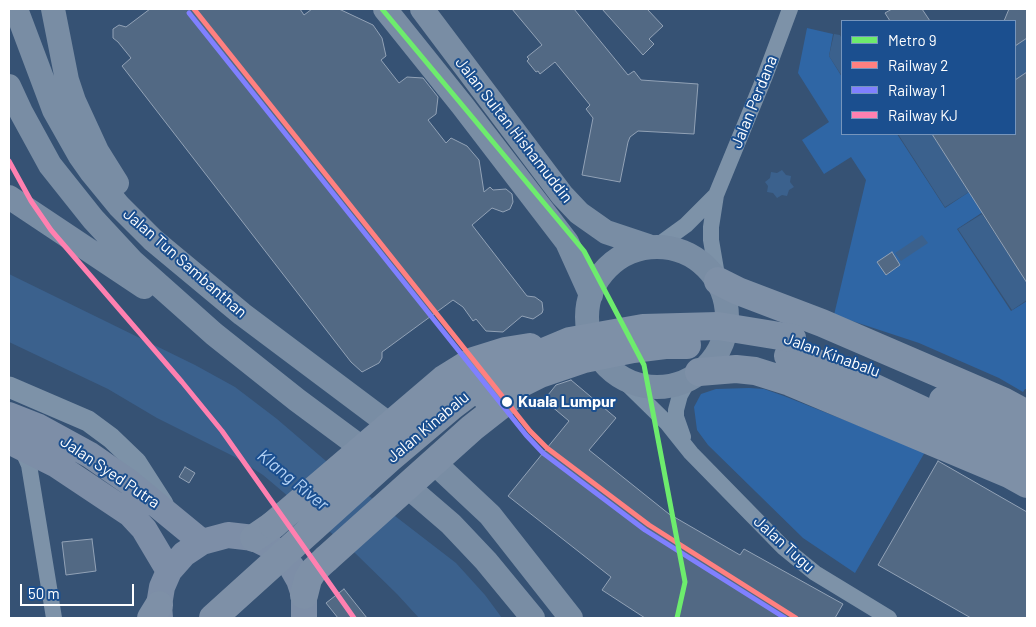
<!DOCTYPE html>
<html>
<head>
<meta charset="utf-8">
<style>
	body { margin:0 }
	#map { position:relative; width:1036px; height:627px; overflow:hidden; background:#365274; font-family:Barlow,sans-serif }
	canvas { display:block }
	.frame { position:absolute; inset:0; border:10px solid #fff; pointer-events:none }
	.legend { position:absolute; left:841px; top:20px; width:175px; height:115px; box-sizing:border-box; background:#1b4f8f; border:1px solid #7695bc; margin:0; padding:6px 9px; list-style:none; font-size:15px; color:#fff }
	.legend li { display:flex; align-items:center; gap:10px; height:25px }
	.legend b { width:25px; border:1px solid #7695bc }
	.scale { position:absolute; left:20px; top:584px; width:114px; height:22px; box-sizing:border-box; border:2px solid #fff; border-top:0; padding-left:6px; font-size:15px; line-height:18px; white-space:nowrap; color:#fff; -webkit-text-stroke:4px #1b4f8f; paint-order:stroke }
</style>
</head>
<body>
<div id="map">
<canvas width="1036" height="627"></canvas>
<div class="frame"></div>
<ul class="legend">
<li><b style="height:6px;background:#6dec6d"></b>Metro 9</li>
<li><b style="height:6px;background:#ff8080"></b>Railway 2</li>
<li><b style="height:6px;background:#8080ff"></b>Railway 1</li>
<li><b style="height:6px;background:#ff80b0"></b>Railway KJ</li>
</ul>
<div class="scale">50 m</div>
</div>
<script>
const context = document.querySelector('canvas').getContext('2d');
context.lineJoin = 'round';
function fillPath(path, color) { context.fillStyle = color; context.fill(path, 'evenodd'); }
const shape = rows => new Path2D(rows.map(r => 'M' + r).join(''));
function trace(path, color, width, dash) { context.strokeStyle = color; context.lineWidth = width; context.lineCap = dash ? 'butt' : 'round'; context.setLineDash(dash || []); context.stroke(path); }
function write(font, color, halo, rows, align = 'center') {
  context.font = font + ' Barlow,sans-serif'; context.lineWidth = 4; context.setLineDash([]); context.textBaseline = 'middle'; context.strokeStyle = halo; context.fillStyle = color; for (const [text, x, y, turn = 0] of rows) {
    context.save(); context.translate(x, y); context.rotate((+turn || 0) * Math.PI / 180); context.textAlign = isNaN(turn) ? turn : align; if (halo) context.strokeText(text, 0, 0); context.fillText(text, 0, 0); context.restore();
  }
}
fillPath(shape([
	[807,28,833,34,829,56,842,77,842,134,897,134,945,208,969,192,983,212,957,229,1011,311,1027,301,1027,389,1025,389,1023,392,999,378,919,343,834,315,866,180,851,157,824,174,802,140,829,122,798,73],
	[749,388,764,389,784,396,925,452,855,573,803,538,708,445,697,430,694,407,701,394,716,389]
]), '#2f66a5');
fillPath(shape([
	[834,34,840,35,842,39,842,76,829,56],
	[1027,38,1027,72,1015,80,1015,46],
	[898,134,932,134,969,192,945,207],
	[782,170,786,175,791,176,790,182,794,187,789,190,787,196,782,195,777,198,773,193,767,192,768,186,765,182,770,178,771,172,777,173],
	[982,214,1021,273,1027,269,1027,300,1012,310,958,229],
	[922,235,928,243,901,261,895,253],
	[9,274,195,365,235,387,277,419,347,479,456,563,485,595,502,618,419,618,397,594,355,553,263,475,235,457,157,418,108,389,9,342]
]), '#3b618d');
const building = shape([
	[150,9,300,9,304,15,312,9,339,9,373,25,382,38,386,56,381,60,399,83,407,77,423,78,438,97,436,114,428,120,446,143,451,138,467,146,479,160,484,192,490,187,493,190,506,189,512,194,513,202,510,209,503,212,492,208,472,225,527,296,535,297,542,302,543,310,542,313,533,319,522,316,503,332,486,331,476,319,473,321,463,307,453,300,382,352,382,358,379,363,362,372,351,362,122,66,131,58,118,42,113,38,113,29,119,25,126,27,150,9],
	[512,9,574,9,628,75,634,71,641,80,698,84,694,134,638,131,630,137,628,142,620,182,582,175,593,118,586,109,590,105,555,62,540,74,538,71,536,72,527,61,529,59,527,57,542,45,512,9],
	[602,9,647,9,663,26,649,39,654,44,643,55,602,9],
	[892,9,922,9,930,21,890,21,885,13,892,9],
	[1009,9,1027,9,1027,38,1015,46,1015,21,1004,21,1009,9],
	[1027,72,1027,283,932,134,1015,134,1015,80,1027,72],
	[892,252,900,265,886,275,877,262,892,252],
	[571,380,616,418,589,450,669,514,740,555,744,549,843,604,835,618,645,618,602,590,611,577,508,496,569,421,544,400,556,385,571,380],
	[938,461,1027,512,1027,618,971,618,878,565,938,461],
	[185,467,195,473,189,483,179,477,185,467],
	[92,539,96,571,66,575,62,542,92,539],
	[344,589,367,618,338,618,326,603,344,589]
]);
fillPath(building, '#526984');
trace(building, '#92a2b6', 1);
trace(shape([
	[657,246,686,225,716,195],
	[718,281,711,240,711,227,716,195,765,76,790,9],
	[621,378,667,423,691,453,783,547,815,573,889,618],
	[683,437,676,417,676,410,680,395,689,379],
	[21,447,29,465,54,618]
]), '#7d92a8', 16);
trace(shape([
	[9,387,88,421,111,438,136,462,163,504]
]), '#7d92a8', 21);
trace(shape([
	[16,9,54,110,80,156,92,173,119,206,153,240,242,314,382,419],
	[53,9,67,80,74,101,97,151,117,183],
	[385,9,462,105,567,242,591,295],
	[422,9,562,195,579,213,606,232,648,246],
	[9,86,21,112,50,165,93,219,132,261,214,334,297,400,355,443],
	[9,197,144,287],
	'587 317a70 70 0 1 1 140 0a70 70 0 1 1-140 0Z',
	[442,470,490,515,571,618],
	[415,493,451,524,486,561,533,618]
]), '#798da4', 24);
trace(shape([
	[9,415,37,426,90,455,129,482,202,542],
	[9,441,55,464,130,514,144,529,169,571],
	[160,618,159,605,162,587,169,571,184,554,202,542,228,535,254,538,268,545,281,554,291,566,299,580,304,595,304,618]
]), '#7d8ea7', 26);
trace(shape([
	[718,281,738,291,822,323,1003,401,1027,414],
	[788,356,807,359,862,382,1027,459],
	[699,372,736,369,755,371,790,382,1009,474,1027,484],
	[943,400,1027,437],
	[254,538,273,525],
	[304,595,308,579,313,571,326,559],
	[151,618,159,605]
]), '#7e90a7', 28);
trace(shape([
	[488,400,540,374,584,359,633,349,665,345,687,345],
	[273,525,444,379,473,361,505,351,530,347],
	[326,559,472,428,514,395],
	[213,618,389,459,453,405,482,383,515,364,570,341,643,328,718,326,792,338]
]), '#7e90a7', 28);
trace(shape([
	[194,9,530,431,547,448,649,525,796,618]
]), '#ff8080', 5);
trace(shape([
	[189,13,526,435,543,453,645,530,785,618]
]), '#8080ff', 5);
trace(shape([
	[9,161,31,201,51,230,182,382,222,431,354,618]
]), '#ff80b0', 5);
trace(shape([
	[382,9,584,251,644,365,685,582,677,618]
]), '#6dec6d', 5);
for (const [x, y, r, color] of [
	[507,402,6,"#fff"]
]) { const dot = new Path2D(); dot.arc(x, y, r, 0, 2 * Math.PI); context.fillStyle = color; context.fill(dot); trace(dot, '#1b4f8f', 2); }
write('16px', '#fff', '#1b4f8f', [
	["Jalan Perdana",754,102,-68],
	["Jalan Sultan Hishamuddin",514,130,52],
	["Jalan Tun Sambanthan",185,263,41],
	["Jalan Kinabalu",832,355,20],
	["Jalan Kinabalu",428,427,-40],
	["Jalan Syed Putra",110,472,34],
	["Jalan Tugu",784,544,42]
]);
write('bold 16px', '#fff', '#1b4f8f', [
	["Kuala Lumpur",518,402]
], 'left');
write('italic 18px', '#b5d3f5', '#1b4f8f', [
	["Klang River",293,480,39]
]);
</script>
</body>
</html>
